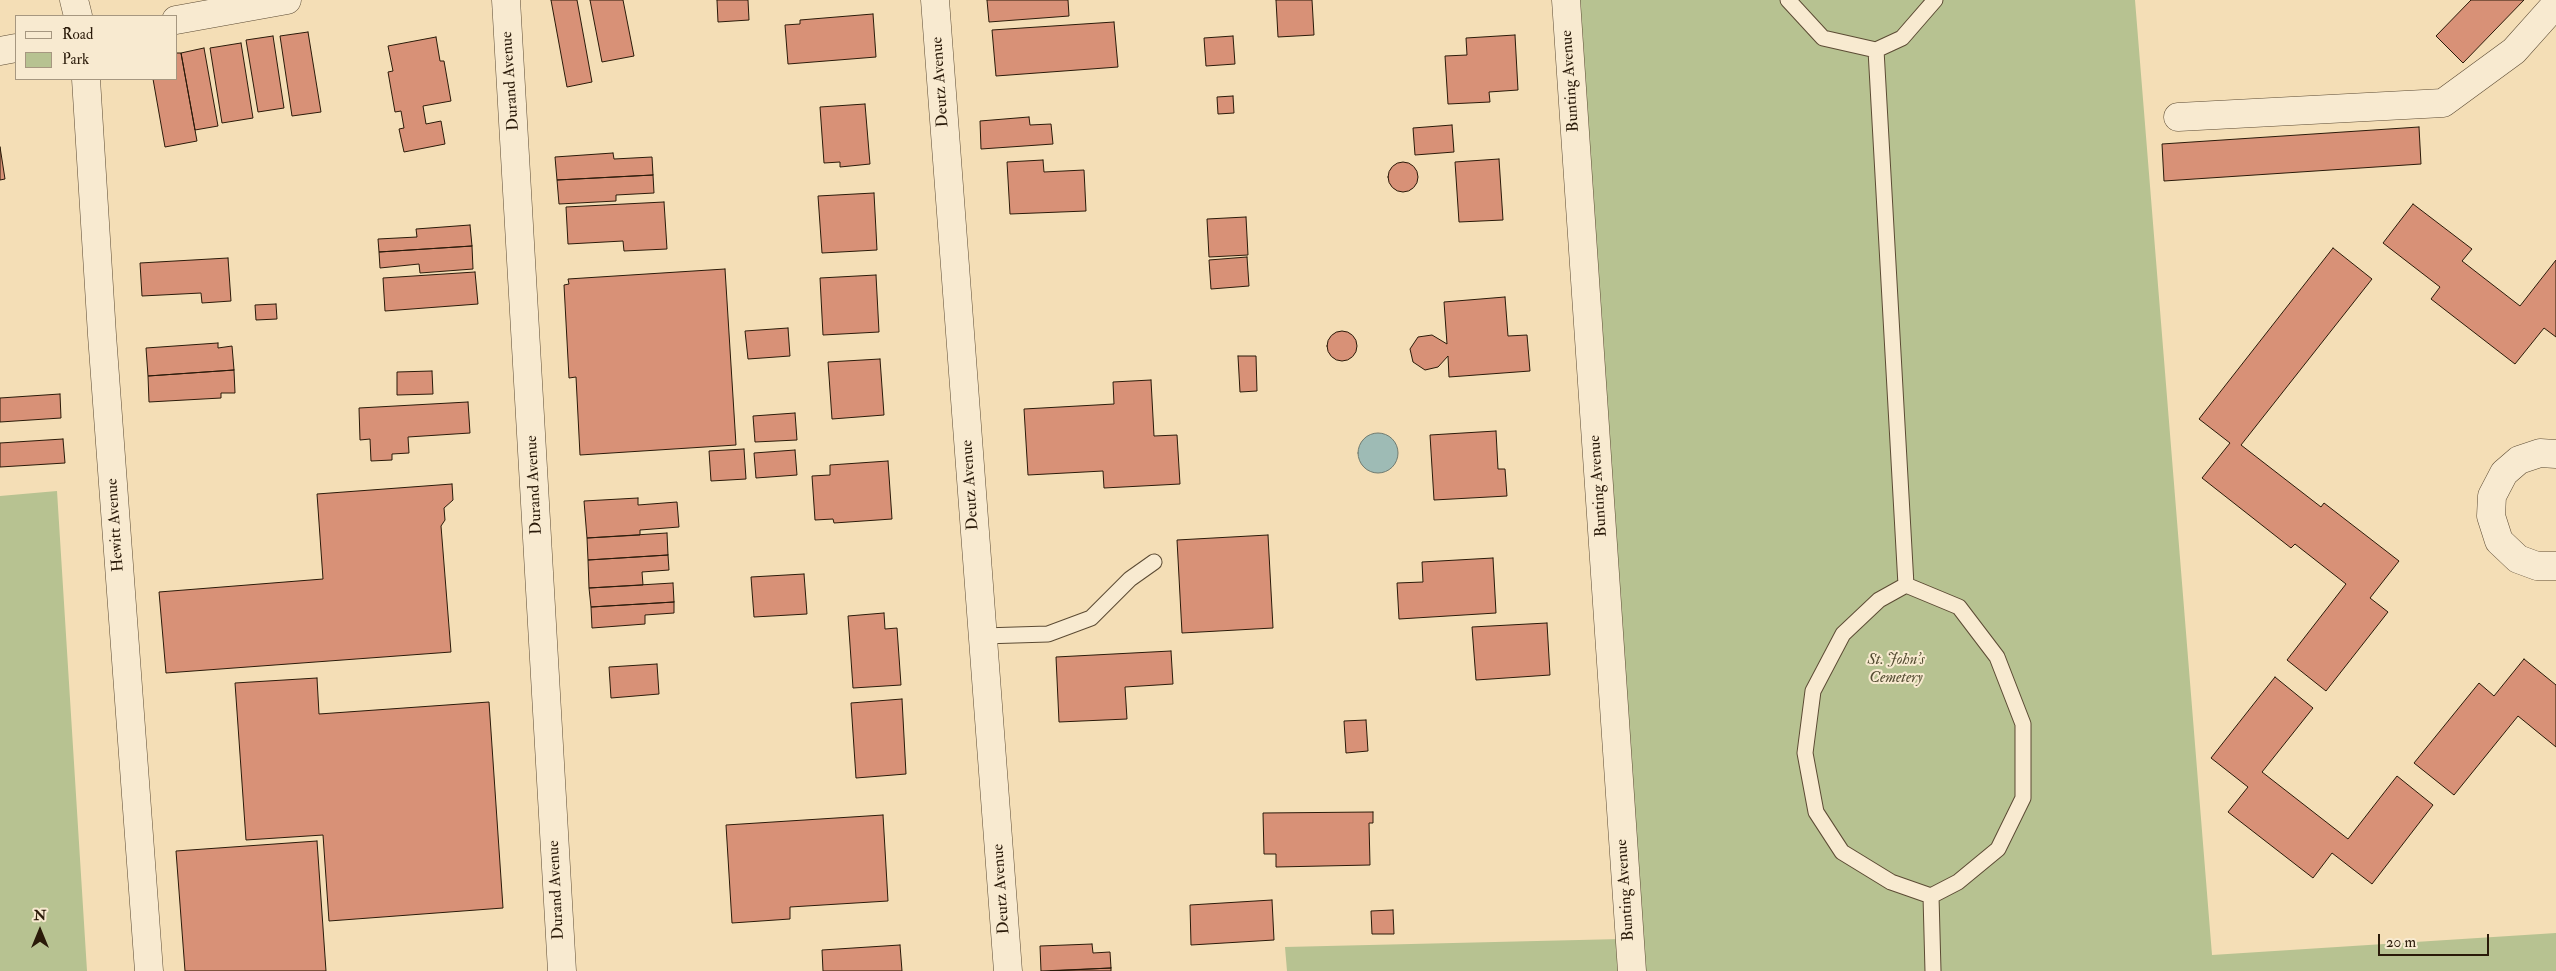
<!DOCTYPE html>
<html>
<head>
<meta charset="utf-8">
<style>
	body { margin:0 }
	#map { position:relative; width:2556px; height:971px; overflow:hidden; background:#f4deb6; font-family:"IM FELL Double Pica",serif }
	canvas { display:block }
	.legend { position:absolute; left:15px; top:15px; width:162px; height:65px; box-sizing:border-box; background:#f8ead0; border:1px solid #a69780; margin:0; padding:6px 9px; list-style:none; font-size:15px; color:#2a1a09 }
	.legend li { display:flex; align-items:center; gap:10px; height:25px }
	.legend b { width:25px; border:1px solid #a69780 }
	.north { position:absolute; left:15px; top:906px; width:50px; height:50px; -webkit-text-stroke:4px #f8ead0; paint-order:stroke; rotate:0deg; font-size:14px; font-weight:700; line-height:20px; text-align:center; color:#2a1a09 }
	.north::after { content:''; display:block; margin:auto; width:18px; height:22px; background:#2a1a09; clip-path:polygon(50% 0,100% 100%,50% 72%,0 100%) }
	.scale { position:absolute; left:2378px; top:934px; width:111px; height:22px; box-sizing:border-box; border:2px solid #2a1a09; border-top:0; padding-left:6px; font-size:15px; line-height:18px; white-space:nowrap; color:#2a1a09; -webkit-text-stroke:4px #f8ead0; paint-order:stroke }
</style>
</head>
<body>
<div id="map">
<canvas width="2556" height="971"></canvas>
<ul class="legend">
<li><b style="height:6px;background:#f8ead0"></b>Road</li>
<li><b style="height:14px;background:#b7c291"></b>Park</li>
</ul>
<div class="north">N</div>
<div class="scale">20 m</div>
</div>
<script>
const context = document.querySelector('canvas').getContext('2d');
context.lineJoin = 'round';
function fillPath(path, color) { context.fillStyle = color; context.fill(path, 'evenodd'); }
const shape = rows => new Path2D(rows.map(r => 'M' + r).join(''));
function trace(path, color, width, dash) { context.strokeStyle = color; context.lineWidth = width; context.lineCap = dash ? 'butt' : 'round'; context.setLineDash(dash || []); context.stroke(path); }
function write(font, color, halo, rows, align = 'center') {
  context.font = font + ' "IM FELL Double Pica",serif'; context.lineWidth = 4; context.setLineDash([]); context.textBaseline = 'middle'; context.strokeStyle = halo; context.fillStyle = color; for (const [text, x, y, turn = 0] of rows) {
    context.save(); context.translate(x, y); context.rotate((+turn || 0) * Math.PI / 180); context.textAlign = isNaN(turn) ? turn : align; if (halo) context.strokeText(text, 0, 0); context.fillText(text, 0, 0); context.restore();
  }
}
fillPath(shape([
	[1558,0,2135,0,2212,955,2556,933,2556,971,1287,971,1285,947,1621,939],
	[57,491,87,971,0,971,0,496]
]), '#b7c291');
const water = shape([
	'1358 453a20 20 0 1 1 40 0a20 20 0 1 1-40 0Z'
]);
fillPath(water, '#9ebbb5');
trace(water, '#707b70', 1);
const building = shape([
	[551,0,577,0,592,82,567,87,551,0],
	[590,0,623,0,634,56,602,62,590,0],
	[717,0,748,0,749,20,718,22,717,0],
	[987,0,1068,0,1069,16,989,22,987,0],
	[1276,0,1312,0,1314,35,1278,37,1276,0],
	[2471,0,2524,0,2463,63,2436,36,2471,0],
	[873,14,876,57,788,64,785,25,800,24,800,20,873,14],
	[1114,22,1118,67,996,76,992,30,1114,22],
	[308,32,321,112,292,116,280,36,308,32],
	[1515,35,1518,90,1489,92,1490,102,1448,104,1445,56,1467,55,1466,38,1515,35],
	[273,36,284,108,258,112,246,40,273,36],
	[1233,36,1235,64,1206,66,1204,38,1233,36],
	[436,37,440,61,444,61,451,101,423,106,426,124,441,121,445,144,404,152,399,129,404,128,401,111,395,112,388,72,393,71,388,46,436,37],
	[241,43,253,118,222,123,210,48,241,43],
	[204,48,218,126,195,130,181,53,204,48],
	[176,53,181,53,197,141,165,147,153,79,176,79,176,53],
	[1233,96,1234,113,1218,114,1217,97,1233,96],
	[865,104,870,164,840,167,840,162,824,163,820,107,865,104],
	[1029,117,1030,125,1051,124,1053,144,981,149,980,121,1029,117],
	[1452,125,1454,152,1415,155,1413,128,1452,125],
	[2419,127,2421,164,2164,181,2162,144,2419,127],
	[0,147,5,179,0,180,0,147],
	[613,153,614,159,652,157,653,175,557,180,555,157,613,153],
	[1499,159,1503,220,1459,222,1455,162,1499,159],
	[1043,160,1044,172,1084,170,1086,211,1010,214,1007,162,1043,160],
	'1388 177a15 15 0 1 1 30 0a15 15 0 1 1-30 0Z',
	[653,175,654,193,616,195,616,201,559,204,557,180,653,175],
	[874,193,877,250,822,253,818,196,874,193],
	[664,202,667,249,624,251,623,241,568,244,566,207,664,202],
	[2413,204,2472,249,2462,261,2520,306,2556,260,2556,337,2544,328,2515,364,2431,299,2440,287,2383,243,2413,204],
	[1246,217,1248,255,1209,257,1207,219,1246,217],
	[470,225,472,246,379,252,378,239,417,237,416,229,470,225],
	[472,246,473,269,420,273,419,264,380,268,379,252,472,246],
	[2333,248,2372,279,2241,445,2321,507,2324,503,2399,561,2370,598,2388,612,2326,691,2287,660,2346,584,2295,544,2291,548,2202,478,2230,443,2199,419,2333,248],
	[1247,257,1249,286,1211,289,1209,260,1247,257],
	[228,258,231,301,202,303,201,293,142,296,140,263,228,258],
	[725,269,736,445,580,455,576,377,569,378,564,285,569,284,568,279,725,269],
	[475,272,478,304,385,311,383,278,475,272],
	[876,275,879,332,823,335,820,278,876,275],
	[1505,297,1508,336,1527,335,1530,371,1449,377,1448,356,1438,367,1425,370,1413,362,1410,349,1418,337,1432,335,1447,344,1444,302,1505,297],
	[276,304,277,319,256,320,255,305,276,304],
	[788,328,790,356,748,359,745,331,788,328],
	'1327 346a15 15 0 1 1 30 0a15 15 0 1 1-30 0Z',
	[218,343,218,348,232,346,234,370,148,376,146,348,218,343],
	[1238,356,1256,356,1257,391,1240,392,1238,356],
	[880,359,884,415,832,419,828,362,880,359],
	[234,370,235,393,221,393,221,398,149,402,148,376,234,370],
	[432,371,433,394,397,395,397,372,432,371],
	[1151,380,1154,436,1177,435,1180,484,1104,488,1103,471,1028,475,1024,409,1114,404,1113,382,1151,380],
	[60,394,61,418,0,422,0,398,60,394],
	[468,402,470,433,408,437,409,453,392,454,392,460,371,461,370,439,360,440,359,408,468,402],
	[795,413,797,440,755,442,753,416,795,413],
	[1496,431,1498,469,1505,469,1507,496,1434,500,1430,435,1496,431],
	[63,439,65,463,0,467,0,443,63,439],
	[744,449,746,479,711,481,709,451,744,449],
	[795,450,797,475,756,478,754,453,795,450],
	[888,461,892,519,834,523,833,519,815,520,812,476,830,475,830,465,888,461],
	[452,484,453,500,444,508,445,520,441,526,451,652,166,673,159,592,323,579,317,494,452,484],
	[638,498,638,505,677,502,679,527,640,530,640,535,587,538,584,501,638,498],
	[667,533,668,555,588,560,587,538,667,533],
	[1268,535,1273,628,1182,633,1177,540,1268,535],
	[668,555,669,570,642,572,643,585,589,588,588,560,668,555],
	[1493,558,1496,613,1399,619,1397,583,1423,582,1422,562,1493,558],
	[804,574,807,614,754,617,751,577,804,574],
	[673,583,674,602,591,607,589,588,673,583],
	[674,602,674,613,645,615,645,624,592,628,591,607,674,602],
	[884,613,885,629,897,628,901,685,853,688,848,616,884,613],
	[1547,623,1550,675,1476,680,1472,627,1547,623],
	[1171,651,1173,684,1125,687,1127,719,1059,722,1056,657,1171,651],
	[2524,659,2556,685,2556,747,2518,716,2454,795,2414,763,2479,683,2494,696,2524,659],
	[657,664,659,694,611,698,609,667,657,664],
	[2275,677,2313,708,2262,772,2348,839,2397,776,2433,805,2372,884,2332,853,2313,878,2228,812,2248,787,2211,758,2275,677],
	[317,678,319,714,489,702,503,908,329,921,323,835,246,840,235,683,317,678],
	[902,699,906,774,856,778,851,703,902,699],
	[1366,720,1368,751,1346,753,1344,721,1366,720],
	[1373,812,1373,823,1369,823,1370,865,1276,867,1276,854,1264,854,1263,813,1373,812],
	[883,815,888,901,790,907,790,919,732,923,726,825,883,815],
	[317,841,326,971,185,971,176,851,317,841],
	[1272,900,1274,940,1191,945,1190,905,1272,900],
	[1393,910,1394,934,1372,934,1371,911,1393,910],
	[1092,944,1093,953,1110,952,1111,968,1041,971,1040,946,1092,944],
	[900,945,902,971,823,971,822,950,900,945],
	[1111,968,1111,971,1050,971,1111,968]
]);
fillPath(building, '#d89177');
trace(building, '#2a1a09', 1);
const service = shape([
	[1788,0,1823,38,1876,50,1902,38,1935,0],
	[1876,50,1906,585],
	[1906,585,1959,607,1997,657,2023,724,2023,798,1998,849,1958,882,1931,896,1891,882,1842,852,1816,812,1805,753,1813,691,1843,634,1879,600,1906,585],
	[983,636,1048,634,1091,618,1130,579,1154,562],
	[1931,896,1933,971]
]);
const minor = shape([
	[74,0,78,16],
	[506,0,562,971],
	[935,0,1008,971],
	[1566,0,1632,971],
	[176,20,287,0],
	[0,51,16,48],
	[86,79,102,335,149,971],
	[2178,117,2443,103,2514,51,2556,4],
	[2556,454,2540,453,2519,460,2504,473,2492,496,2491,516,2499,541,2518,559,2537,566,2556,566]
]);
trace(service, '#5c4b34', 17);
trace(minor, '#5c4b34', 29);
trace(service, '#f8ead0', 15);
trace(minor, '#f8ead0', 28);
write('16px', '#2a1a09', '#f8ead0', [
	["Durand Avenue",511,81,-94],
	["Bunting Avenue",1571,81,-94],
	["Deutz Avenue",941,82,-94],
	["Durand Avenue",535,485,-93],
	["Deutz Avenue",971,485,-94],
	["Bunting Avenue",1599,486,-94],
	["Hewitt Avenue",116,525,-94],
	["Deutz Avenue",1002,889,-94],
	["Durand Avenue",557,890,-93],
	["Bunting Avenue",1626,890,-94]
]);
write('italic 16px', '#544c32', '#f8ead0', [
	["St. John's",1896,661],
	["Cemetery",1896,679]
]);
</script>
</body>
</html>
